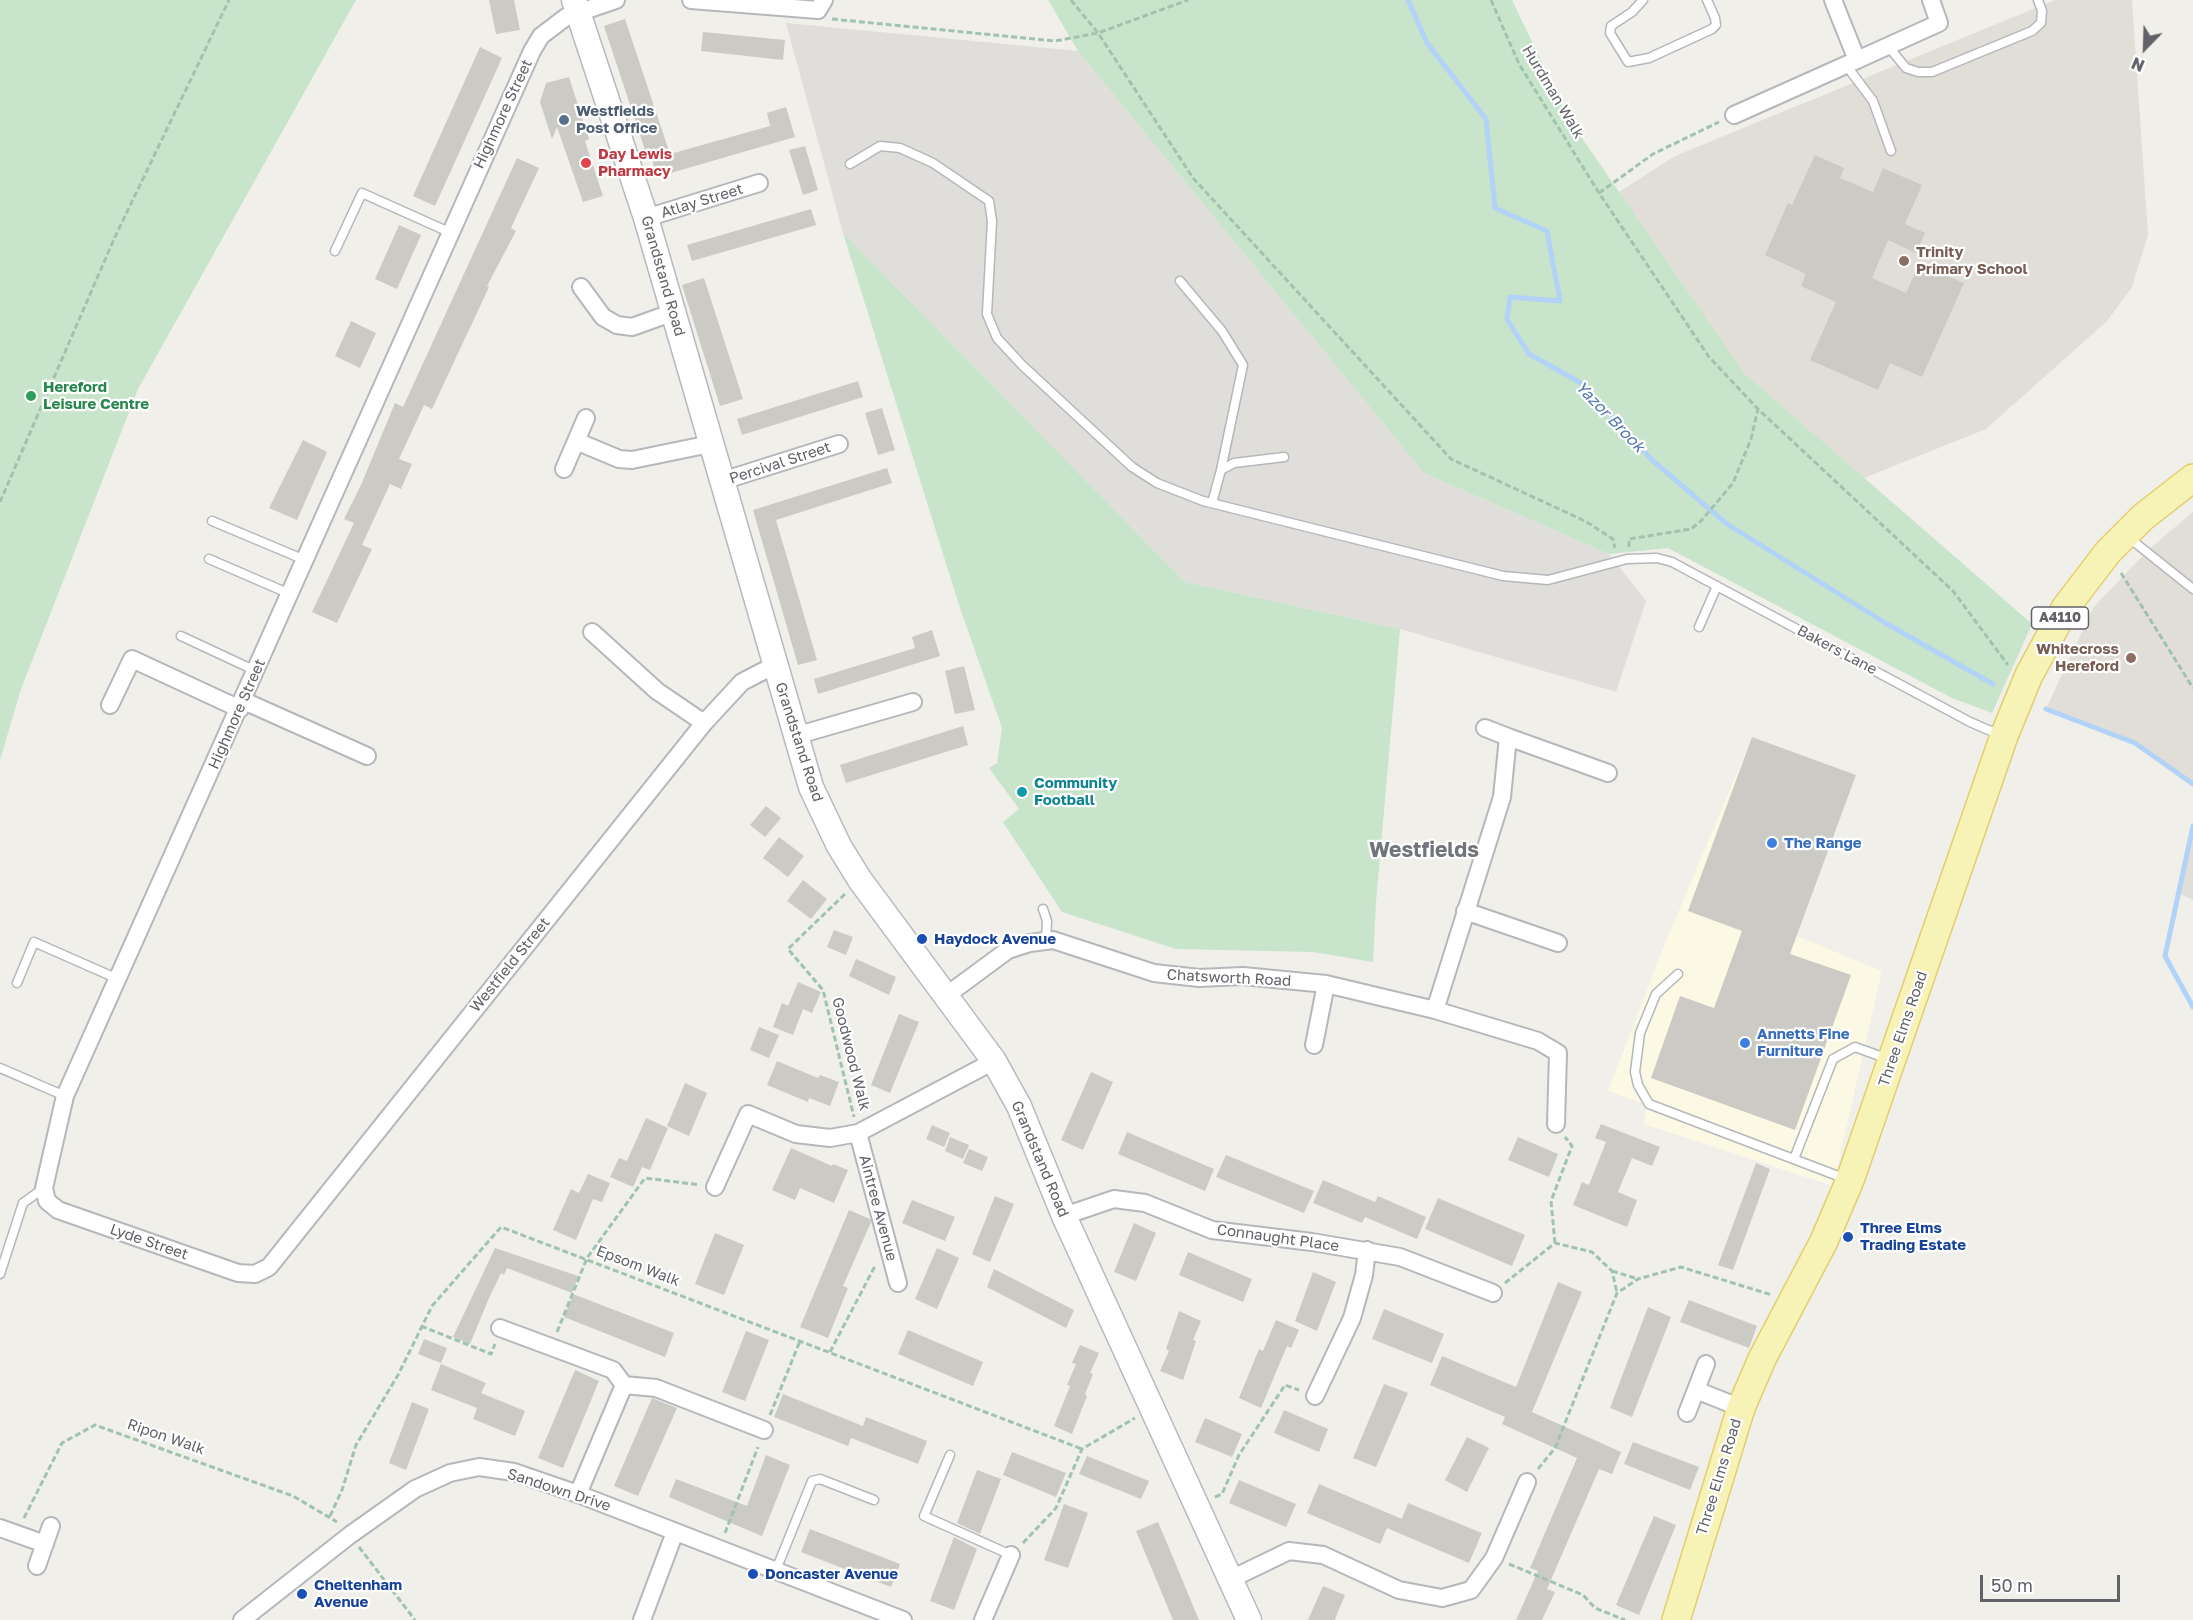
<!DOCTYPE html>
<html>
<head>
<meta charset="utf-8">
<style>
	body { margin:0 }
	#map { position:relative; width:2193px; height:1620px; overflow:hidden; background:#f0efe9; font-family:"Golos Text",sans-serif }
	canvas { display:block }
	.north { position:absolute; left:2115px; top:18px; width:60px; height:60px; -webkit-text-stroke:4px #fff; paint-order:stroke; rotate:203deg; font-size:16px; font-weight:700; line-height:24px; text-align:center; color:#606267 }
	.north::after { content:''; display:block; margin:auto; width:21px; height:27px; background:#606267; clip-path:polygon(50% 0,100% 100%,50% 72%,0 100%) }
	.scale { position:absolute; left:1980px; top:1575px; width:140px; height:27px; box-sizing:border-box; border:3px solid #606267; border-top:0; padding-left:8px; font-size:18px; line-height:21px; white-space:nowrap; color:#606267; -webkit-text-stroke:4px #fff; paint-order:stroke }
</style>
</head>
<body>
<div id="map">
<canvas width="2193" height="1620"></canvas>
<div class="north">N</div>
<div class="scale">50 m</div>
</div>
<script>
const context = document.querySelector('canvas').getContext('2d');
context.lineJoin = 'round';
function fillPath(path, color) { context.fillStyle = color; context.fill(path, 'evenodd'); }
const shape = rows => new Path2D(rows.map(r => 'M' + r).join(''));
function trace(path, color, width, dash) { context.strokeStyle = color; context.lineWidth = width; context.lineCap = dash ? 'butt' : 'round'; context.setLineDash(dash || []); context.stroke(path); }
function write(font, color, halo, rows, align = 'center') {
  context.font = font + ' "Golos Text",sans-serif'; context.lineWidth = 4.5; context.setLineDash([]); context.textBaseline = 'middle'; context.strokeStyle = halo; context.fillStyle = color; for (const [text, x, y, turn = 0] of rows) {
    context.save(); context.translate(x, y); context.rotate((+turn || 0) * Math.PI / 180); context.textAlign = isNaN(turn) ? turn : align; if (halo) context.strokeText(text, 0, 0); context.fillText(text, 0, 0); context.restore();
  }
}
fillPath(shape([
	[1752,737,1856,775,1797,936,1882,971,1833,1186,1644,1124,1647,1105,1608,1091,1664,946]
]), '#fbf8e3');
fillPath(shape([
	[786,23,1078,51,1424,473,1609,554,1646,601,1616,692,1400,629,1185,582,843,233]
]), '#dfdeda');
fillPath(shape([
	[2055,0,2132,0,2148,235,2132,287,2107,321,1986,429,1864,478,1745,374,1619,192,1675,156],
	[2193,512,2193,784,2135,743,2046,709,2093,608,2148,550],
	[2193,826,2193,900,2180,894]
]), '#e0ded7');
fillPath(shape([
	[0,0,356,0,138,389,21,689,0,760],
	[1048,0,1512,0,1570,121,1745,374,2032,624,1992,713,1952,698,1668,548,1609,554,1424,473,1078,51],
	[843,233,1185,582,1400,629,1376,902,1373,962,1313,952,1176,949,1062,912,1003,822,1019,809,989,768,997,763,1002,728,959,605]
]), '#c8e4cb');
trace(shape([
	[1408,0,1427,43,1486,119,1495,208,1547,231,1560,301,1510,297,1507,319,1529,354,1581,383,1652,460,1727,524,1887,624,1993,684],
	[2046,709,2135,743,2193,784],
	[2193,826,2165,956,2193,1007]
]), '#b2d2f7', 5);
fillPath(shape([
	[489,0,514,0,520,30,496,34],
	[625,19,670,154,770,126,767,113,786,107,795,137,657,177,649,148,645,150,604,26],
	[703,32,785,40,783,60,701,51],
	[480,47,502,58,435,206,413,196],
	[569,77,589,139,585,141,603,196,583,202,557,127,552,139,540,102,546,83],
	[805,146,818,190,803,195,789,150],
	[1815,155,1844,168,1840,178,1873,192,1883,168,1922,185,1905,224,1925,233,1916,253,1888,240,1872,278,1906,293,1919,264,1964,283,1922,377,1890,363,1878,390,1810,360,1836,302,1801,286,1806,274,1765,255,1788,203,1792,205],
	[517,158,539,168,511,228,516,231,487,286,489,287,432,409,424,405,399,459,412,464,401,489,390,484,362,545,372,549,337,623,312,612,354,523,344,519,361,485,395,403,403,407],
	[811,209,816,225,692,261,687,245],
	[399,225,421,235,397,289,375,279],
	[704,278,743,399,720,406,682,285],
	[351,321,376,333,360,368,335,356],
	[858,381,863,397,742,435,737,419],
	[882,408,895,450,878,455,865,413],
	[303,440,327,452,297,520,269,508],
	[887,468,892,483,776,520,817,660,798,665,753,510],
	[932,630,940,656,818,694,814,679,915,648,912,637],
	[964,666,975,710,955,714,945,671],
	[963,726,968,745,846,783,840,765],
	[1752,737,1856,775,1790,954,1851,975,1795,1130,1651,1078,1680,996,1714,1008,1742,931,1688,911],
	[766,806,781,818,765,837,750,825],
	[779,837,804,856,788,877,763,858],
	[803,880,827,899,811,919,787,901],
	[834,930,853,937,846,955,827,947],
	[856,959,896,977,889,995,849,976],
	[798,982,821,992,812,1013,803,1009,793,1035,773,1027,782,1003,788,1006],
	[899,1014,919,1022,890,1093,871,1085],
	[759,1027,779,1035,769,1058,750,1050],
	[777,1061,818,1078,820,1075,839,1082,830,1106,809,1098,808,1102,767,1085],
	[1091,1072,1113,1082,1083,1150,1061,1140],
	[685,1083,707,1093,689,1136,667,1126],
	[646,1118,668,1128,650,1170,642,1167,633,1187,610,1177,619,1158,627,1161],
	[1601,1124,1660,1147,1652,1166,1632,1158,1618,1192,1637,1200,1627,1227,1573,1205,1582,1182,1589,1185,1606,1142,1595,1138],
	[932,1125,950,1133,944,1147,926,1139],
	[1127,1132,1214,1169,1205,1191,1118,1154],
	[950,1137,969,1145,963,1159,945,1151],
	[1518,1137,1558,1154,1549,1177,1508,1160],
	[791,1148,832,1166,833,1164,848,1170,834,1203,800,1188,795,1200,772,1190],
	[969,1149,988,1157,982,1171,963,1163],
	[1226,1155,1314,1191,1304,1213,1216,1177],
	[1756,1163,1770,1169,1733,1270,1718,1265],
	[588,1174,610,1183,602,1202,593,1199,576,1240,553,1230,571,1189,579,1193],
	[1323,1180,1375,1202,1378,1196,1426,1217,1417,1239,1365,1217,1362,1223,1313,1203],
	[995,1196,1014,1204,990,1262,972,1254],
	[1438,1198,1525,1235,1512,1266,1425,1229],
	[912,1200,955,1217,945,1241,902,1223],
	[849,1210,870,1219,871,1222,843,1286,848,1288,828,1338,800,1327],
	[1134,1223,1156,1233,1136,1281,1114,1272],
	[715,1233,744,1245,724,1295,695,1284],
	[495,1248,578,1276,572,1293,507,1268,504,1275,501,1273,489,1298,470,1344,453,1337],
	[937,1248,959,1258,937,1309,915,1299],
	[1188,1252,1252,1279,1243,1302,1179,1275],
	[994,1269,1074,1310,1066,1328,987,1287],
	[1313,1272,1336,1282,1317,1331,1295,1321],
	[1558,1282,1582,1292,1532,1412,1621,1452,1612,1474,1599,1469,1547,1589,1555,1592,1542,1620,1516,1620,1538,1571,1530,1568,1577,1458,1502,1424,1505,1417,1430,1385,1442,1356,1516,1387],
	[573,1294,674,1333,665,1357,564,1317],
	[1689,1300,1757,1326,1749,1348,1680,1322],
	[1648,1307,1671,1317,1632,1417,1610,1408],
	[1384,1309,1444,1334,1432,1363,1372,1339],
	[1179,1311,1201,1321,1193,1340,1196,1341,1183,1380,1160,1371,1169,1351,1166,1349],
	[1276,1320,1299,1330,1291,1348,1287,1346,1261,1408,1239,1398,1259,1349,1263,1351],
	[908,1330,983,1362,973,1386,898,1354],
	[746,1331,769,1340,745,1401,722,1392],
	[424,1339,447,1348,441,1363,418,1354],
	[1080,1345,1099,1353,1090,1373,1093,1374,1085,1394,1087,1396,1072,1434,1054,1426,1070,1386,1067,1385,1076,1364,1072,1363],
	[441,1364,486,1383,481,1393,525,1411,515,1436,473,1419,477,1408,431,1390],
	[575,1370,599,1381,563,1468,538,1458],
	[1384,1384,1408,1393,1376,1467,1353,1458],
	[783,1394,863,1426,866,1417,927,1441,918,1464,851,1438,848,1446,774,1417],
	[652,1398,677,1408,638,1496,614,1486],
	[412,1402,429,1409,406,1470,389,1463],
	[1284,1410,1328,1429,1319,1452,1274,1433],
	[1205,1418,1242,1434,1232,1457,1195,1442],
	[1467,1437,1489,1448,1467,1492,1445,1480],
	[1633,1442,1699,1467,1690,1490,1624,1464],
	[1012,1452,1066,1473,1056,1497,1003,1475],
	[766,1455,790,1465,762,1536,669,1497,676,1479,747,1506],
	[1087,1456,1149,1481,1141,1499,1079,1474],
	[977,1470,1001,1479,980,1534,957,1523],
	[1239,1480,1296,1504,1286,1527,1229,1503],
	[1319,1484,1402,1519,1408,1503,1482,1533,1469,1563,1387,1528,1380,1544,1307,1513],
	[1064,1504,1088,1513,1068,1568,1044,1560],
	[1654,1516,1676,1525,1639,1615,1616,1605],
	[1158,1522,1169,1548,1199,1620,1173,1620,1168,1608,1136,1531],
	[810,1529,900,1564,891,1587,801,1552],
	[954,1537,977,1549,954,1610,930,1601],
	[1323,1586,1345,1595,1337,1614,1335,1620,1308,1620]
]), '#cccac5');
const lane = shape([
	[1643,0,1632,12,1611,26,1610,33,1628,62,1649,58,1712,29,1716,25,1715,18,1707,0],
	[1888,46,1906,68,1918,72,1932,72,2032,31,2041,23,2042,11,2038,0],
	[1846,65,1873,101,1891,151],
	[850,164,880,146,900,148,933,163,989,201,992,221,987,314,997,338,1022,365,1132,467,1157,483,1203,501,1503,576,1548,580,1627,559,1657,558,1672,562,1970,722,2000,735],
	[335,251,362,193,449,232],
	[1180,281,1222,331,1243,365,1221,470],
	[1212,503,1221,470,1234,463,1284,457],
	[212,521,305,560],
	[2128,537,2193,589],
	[209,559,290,594],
	[1699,627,1717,586],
	[181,636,256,671],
	[1043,909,1047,921,1046,941],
	[1678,974,1656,994,1640,1033,1635,1072,1638,1085,1649,1104,1846,1179],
	[17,983,34,942,118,979],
	[0,1068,65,1096],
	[1794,1159,1833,1059,1855,1047,1888,1059],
	[0,1274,23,1203,44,1188],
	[950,1455,924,1516,1011,1555],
	[776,1570,812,1481,820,1479,874,1500]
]);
const street = shape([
	[616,0,566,17,541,36,532,51,65,1096,44,1188,47,1201,58,1210,238,1273,255,1274,269,1267,704,723,742,682,775,665],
	[691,0,818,10,824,0],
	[1833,0,1857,60,1939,23,1931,0],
	[1734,115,1857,60],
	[646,218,759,183],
	[581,287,603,317,617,325,632,327,674,312],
	[576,441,619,459,632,460,710,444],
	[564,469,586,418],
	[722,481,839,444],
	[592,632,657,691,704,723],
	[244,701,367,756],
	[110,705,132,659,240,709],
	[1485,728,1508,737],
	[795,736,913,702],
	[1465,911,1558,943],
	[947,995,1008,950,1030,943,1053,940,1154,973,1199,978,1243,976,1326,984,1435,1010,1538,1041,1558,1053,1556,1124],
	[1435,1010,1502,797,1508,737,1608,773],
	[1314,1045,1326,984],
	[858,1133,898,1283],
	[715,1187,748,1114,796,1134,830,1138,858,1133,994,1061],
	[1064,1216,1114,1199,1145,1203,1212,1230,1312,1242,1400,1257,1493,1293],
	[500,1328,613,1370,624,1385,656,1388,764,1430],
	[1696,1390,1741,1408],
	[1315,1396,1352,1318,1364,1275,1367,1250],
	[1687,1413,1706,1364],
	[578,1494,624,1385],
	[0,1528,45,1544],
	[37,1566,51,1526],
	[1231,1579,1289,1551,1323,1555,1399,1590,1442,1598,1471,1590,1494,1558,1527,1482],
	[242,1620,350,1535,415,1489,450,1473,479,1467,514,1472,578,1494,903,1620],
	[642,1620,675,1532],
	[983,1620,1011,1555]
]);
const secondary = shape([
	[574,0,646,218,811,787,839,846,860,880,994,1061,1019,1106,1064,1216,1249,1620]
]);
const primary = shape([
	[1676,1620,1741,1408,1762,1359,1824,1241,1850,1180,2004,736,2029,675,2066,607,2108,552,2143,517,2193,478]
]);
trace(lane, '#b5b7bb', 11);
trace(street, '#b5b7bb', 20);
trace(secondary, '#b7b9be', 27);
trace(primary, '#e3ce6e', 30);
trace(shape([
	[1071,0,1098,33,1193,178,1451,459,1585,521,1613,539,1615,548],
	[1491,0,1519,64,1599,193,1709,357,1758,409,1953,591,2008,665],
	[832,19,1055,41,1098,33,1188,0],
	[1599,193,1653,154,1719,122],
	[0,502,114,239,229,0],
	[1629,547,1629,539,1691,529,1701,521,1733,483,1751,439,1758,409],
	[2121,573,2193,688],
	[845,894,788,949,823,990,854,1117],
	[1555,1243,1551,1201,1572,1146,1565,1137],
	[1612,1271,1638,1279],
	[1505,1283,1555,1243,1592,1252,1612,1271,1617,1293],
	[421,1326,491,1354,495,1344],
	[557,1332,587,1258,645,1178,700,1185],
	[830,1352,875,1266],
	[770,1415,800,1341],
	[1538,1469,1555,1448,1617,1293,1638,1279,1681,1267,1772,1295],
	[1215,1497,1222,1494,1239,1455,1285,1385,1299,1390],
	[330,1516,342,1490,356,1445,398,1375,432,1306,501,1227,1082,1449],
	[24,1518,62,1443,95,1425,293,1496,337,1522],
	[725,1533,758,1447],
	[1023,1543,1056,1508,1082,1449,1135,1418],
	[359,1547,415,1620],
	[1509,1564,1583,1595,1595,1608,1625,1620]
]), '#a1c3ae', 3, [6, 3]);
trace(lane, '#fff', 8);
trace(street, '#fff', 16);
trace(secondary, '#fff', 24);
trace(primary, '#f7f3b7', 27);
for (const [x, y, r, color] of [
	[564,120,6,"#5c6f8a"],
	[586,163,6,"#e0444e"],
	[1904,261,6,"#8d6e63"],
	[31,396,6,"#2e9e5b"],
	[2131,658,6,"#8d6e63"],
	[1022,792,6,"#0f9aa8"],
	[1772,843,6,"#3f7fe0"],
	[922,939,6,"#1a4fb4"],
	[1745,1043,6,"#3f7fe0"],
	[1848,1237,6,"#1a4fb4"],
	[753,1574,6,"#1a4fb4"],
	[302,1594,6,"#1a4fb4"]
]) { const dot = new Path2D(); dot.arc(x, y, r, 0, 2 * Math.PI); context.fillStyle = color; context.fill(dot); trace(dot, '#fff', 2); }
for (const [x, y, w] of [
	[2060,618,57]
]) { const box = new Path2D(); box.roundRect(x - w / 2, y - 11, w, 22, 4.5); context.fillStyle = '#fff'; context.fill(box); trace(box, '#606267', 1.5); }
write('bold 14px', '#606267', null, [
	["A4110",2060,618]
]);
write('15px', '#606267', '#fff', [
	["Hurdman Walk",1553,92,59],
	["Highmore Street",503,114,-65],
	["Atlay Street",702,201,-17],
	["Grandstand Road",663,276,74],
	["Percival Street",780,463,-18],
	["Bakers Lane",1837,650,28],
	["Highmore Street",237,714,-66],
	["Grandstand Road",799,742,72],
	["Westfield Street",510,965,-51],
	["Chatsworth Road",1229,978,3],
	["Three Elms Road",1903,1029,-71],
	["Goodwood Walk",851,1054,76],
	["Grandstand Road",1040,1159,67],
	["Aintree Avenue",878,1208,75],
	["Connaught Place",1278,1238,8],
	["Lyde Street",149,1242,19],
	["Epsom Walk",638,1266,21],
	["Ripon Walk",166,1437,19],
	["Three Elms Road",1719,1477,-73],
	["Sandown Drive",559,1490,18]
]);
write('bold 15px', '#4e5e75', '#fff', [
	["Westfields",576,111],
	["Post Office",576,128]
], 'left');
write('bold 15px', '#be3a42', '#fff', [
	["Day Lewis",598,154],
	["Pharmacy",598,171]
], 'left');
write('bold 15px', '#785e54', '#fff', [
	["Trinity",1916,252],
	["Primary School",1916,269],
	["Whitecross",2119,649,"right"],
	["Hereford",2119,666,"right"]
], 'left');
write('bold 15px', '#27864d', '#fff', [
	["Hereford",43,387],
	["Leisure Centre",43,404]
], 'left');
write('bold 15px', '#0d838f', '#fff', [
	["Community",1034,783],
	["Football",1034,800]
], 'left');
write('bold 15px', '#366cbe', '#fff', [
	["The Range",1784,843],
	["Annetts Fine",1757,1034],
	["Furniture",1757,1051]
], 'left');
write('bold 15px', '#164399', '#fff', [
	["Haydock Avenue",934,939],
	["Three Elms",1860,1228],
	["Trading Estate",1860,1245],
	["Doncaster Avenue",765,1574],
	["Cheltenham",314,1585],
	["Avenue",314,1602]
], 'left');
write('italic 16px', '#5377b1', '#fff', [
	["Yazor Brook",1610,417,46]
]);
write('bold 21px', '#717479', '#fff', [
	["Westfields",1424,850]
]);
</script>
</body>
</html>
